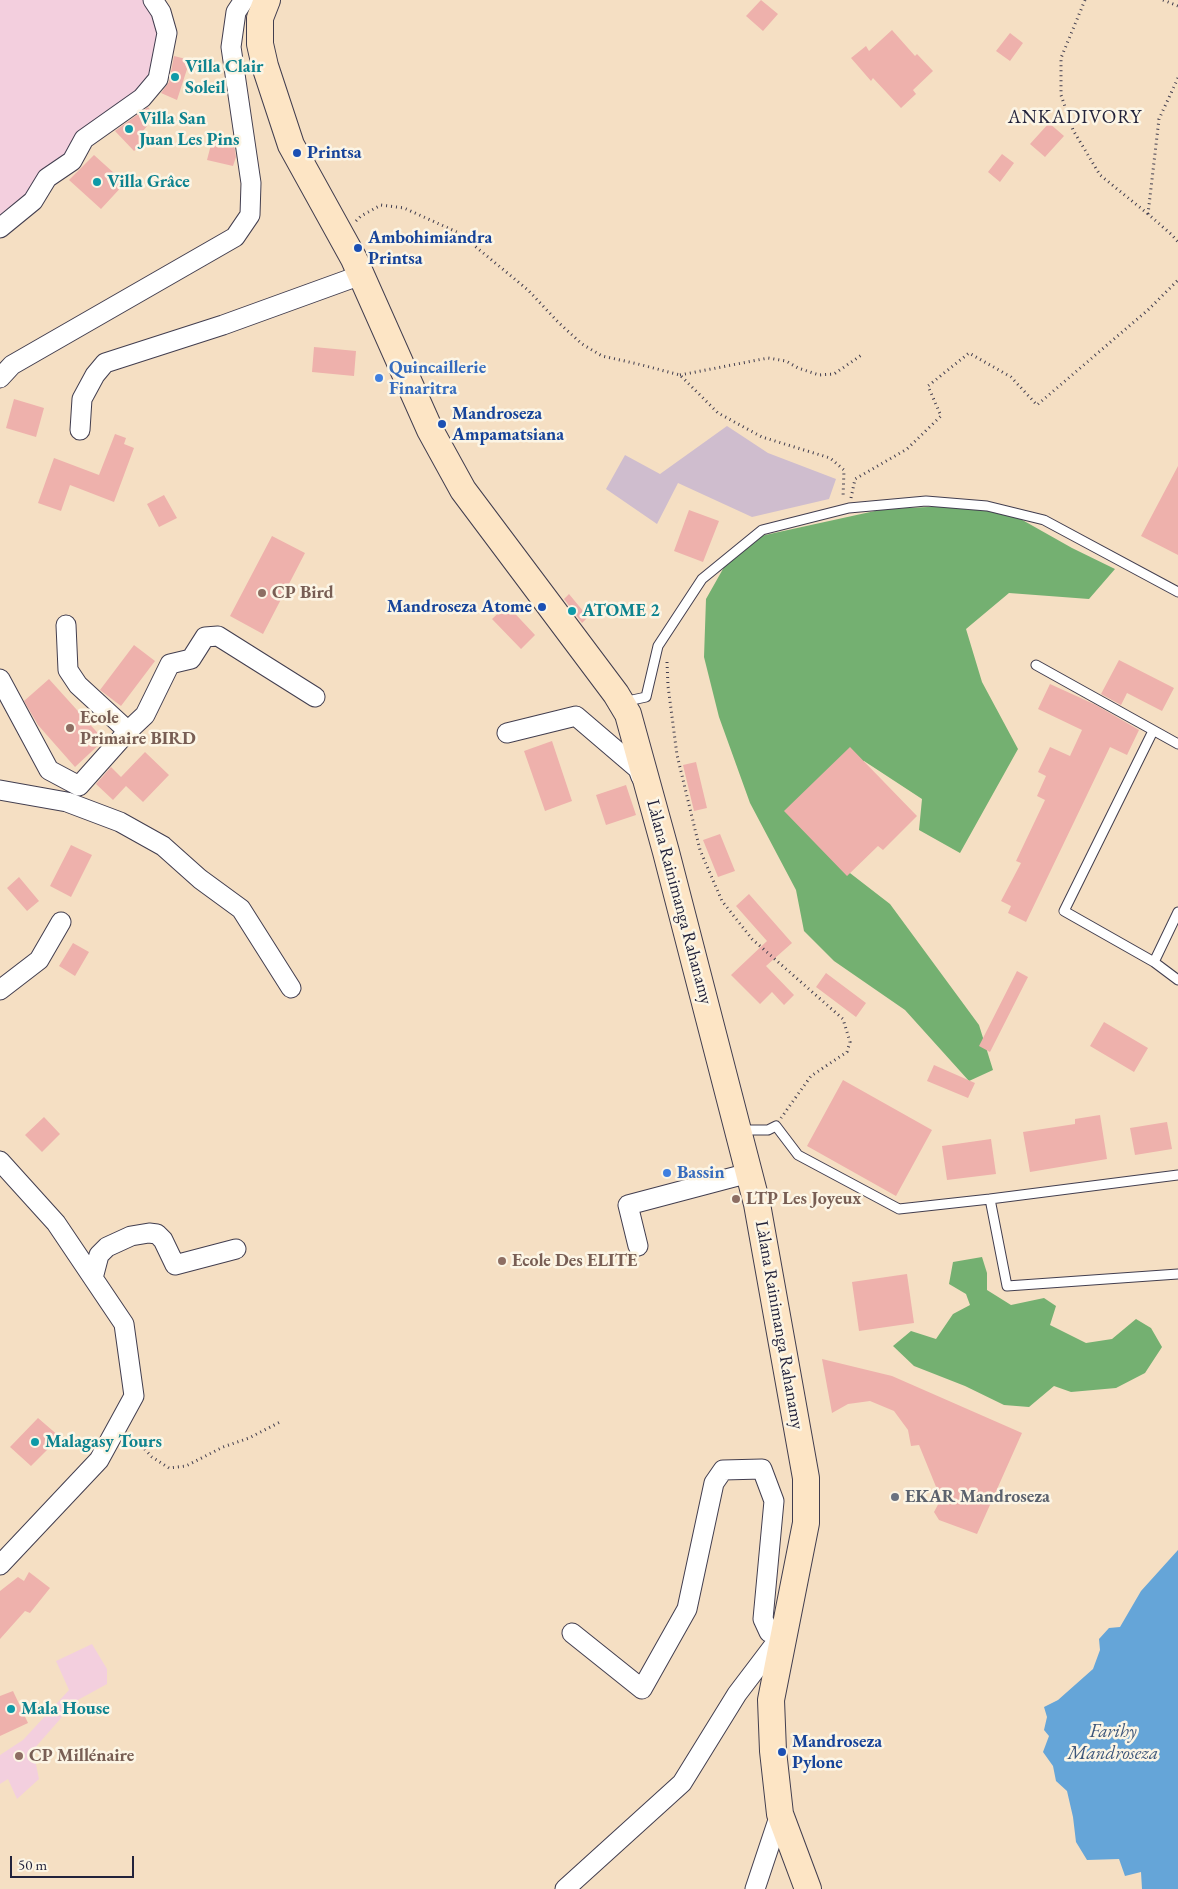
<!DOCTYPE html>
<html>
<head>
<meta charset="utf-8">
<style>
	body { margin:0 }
	#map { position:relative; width:1178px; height:1889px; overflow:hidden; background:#f5dfc3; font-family:"EB Garamond",serif }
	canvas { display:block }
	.scale { position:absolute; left:10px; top:1856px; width:124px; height:22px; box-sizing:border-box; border:2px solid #22223b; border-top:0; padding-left:6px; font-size:15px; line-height:18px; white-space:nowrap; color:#22223b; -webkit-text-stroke:4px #fcf5e5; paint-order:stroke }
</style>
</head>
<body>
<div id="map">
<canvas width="1178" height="1889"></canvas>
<div class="scale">50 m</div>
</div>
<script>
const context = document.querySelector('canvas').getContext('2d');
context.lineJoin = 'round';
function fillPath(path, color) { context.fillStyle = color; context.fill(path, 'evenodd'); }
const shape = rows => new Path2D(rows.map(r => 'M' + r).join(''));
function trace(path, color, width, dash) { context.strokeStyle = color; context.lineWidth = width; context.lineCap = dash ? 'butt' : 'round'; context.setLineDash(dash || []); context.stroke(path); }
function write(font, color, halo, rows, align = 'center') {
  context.font = font + ' "EB Garamond",serif'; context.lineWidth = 5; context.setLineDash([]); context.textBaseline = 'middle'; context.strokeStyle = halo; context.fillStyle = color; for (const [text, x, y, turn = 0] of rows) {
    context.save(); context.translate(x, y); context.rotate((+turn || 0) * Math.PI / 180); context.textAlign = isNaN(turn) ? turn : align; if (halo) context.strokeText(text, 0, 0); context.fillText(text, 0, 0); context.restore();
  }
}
fillPath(shape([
	[0,0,153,0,161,12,158,79,0,228],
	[92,1644,107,1669,107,1684,76,1701,33,1750,39,1779,17,1799,8,1779,0,1784,0,1755,23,1740,69,1690,56,1661]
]), '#f3cfde');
fillPath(shape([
	[727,426,768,453,836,479,829,499,752,517,678,483,657,524,606,489,625,455,660,474]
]), '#cfbdce');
fillPath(shape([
	[994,504,1072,548,1115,569,1089,599,1009,593,966,629,982,682,1018,749,960,853,919,830,922,799,864,761,829,778,837,863,890,904,979,1025,993,1070,969,1081,905,1010,834,961,804,931,796,890,750,803,719,717,704,657,706,599,732,553,756,537,884,509],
	[982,1257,987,1273,987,1290,1011,1305,1044,1298,1056,1306,1050,1325,1086,1343,1112,1339,1136,1319,1151,1328,1162,1347,1145,1373,1116,1388,1071,1392,1054,1386,1029,1407,1004,1405,965,1386,914,1366,893,1346,911,1331,936,1339,953,1314,970,1305,966,1294,949,1284,953,1262]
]), '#74b071');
fillPath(shape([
	[1178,1550,1178,1889,1142,1889,1141,1872,1125,1876,1119,1859,1087,1860,1076,1842,1073,1817,1067,1791,1056,1781,1053,1766,1043,1752,1049,1736,1044,1730,1047,1717,1044,1707,1058,1700,1093,1669,1100,1650,1099,1639,1109,1628,1120,1627,1141,1591]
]), '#65a5d8');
fillPath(shape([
	[761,0,778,14,763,31,746,16],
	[892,30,915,56,917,54,933,71,913,90,916,94,901,108,873,78,871,81,851,58,866,46,869,51],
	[1010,33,1023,43,1010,61,996,51],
	[174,56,190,60,177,100,161,93,169,82],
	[148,107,153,114,145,123,148,125,142,132,148,139,134,151,115,131],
	[1049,123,1064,136,1045,157,1030,144],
	[214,133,233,138,236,157,233,166,207,160],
	[1002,154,1014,163,1000,182,988,172],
	[94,155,125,183,101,209,69,180],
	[314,347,356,351,354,376,312,372],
	[14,399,44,408,36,437,6,428],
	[115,434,126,438,124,444,134,448,114,502,70,485,61,511,38,503,54,458,99,475],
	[1178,466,1178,555,1141,536],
	[164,495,177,518,159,527,147,504],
	[689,510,719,521,703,562,674,551],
	[272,536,305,553,263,634,230,616],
	[569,594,588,617,582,623,564,599],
	[507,605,535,635,521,649,492,619],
	[134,645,155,661,121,706,100,690],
	[1119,660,1174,688,1162,711,1127,693,1121,705,1101,694],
	[49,679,104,740,75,767,38,725,24,701],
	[1050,684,1096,705,1139,730,1127,755,1110,747,1026,922,1008,913,1011,906,1001,901,1021,863,1016,861,1045,800,1037,796,1046,776,1038,772,1050,747,1070,756,1082,730,1038,709],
	[552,741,572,801,545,811,524,751],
	[850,747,917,816,883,850,878,846,847,876,784,811],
	[145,752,169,775,143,802,126,786,113,800,96,784,111,767,121,777],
	[696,762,707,808,694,811,683,765],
	[626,785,636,815,606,825,596,795],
	[720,834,735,871,718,877,703,840],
	[71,845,92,855,71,897,50,886],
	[19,877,39,901,27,911,7,888],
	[749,894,792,943,766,966,794,995,784,1005,772,992,760,1004,731,975,767,941,736,906],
	[73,943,89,952,75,976,59,966],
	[1017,971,1028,977,990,1052,979,1046],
	[826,973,866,1003,856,1017,816,987],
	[1104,1022,1148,1048,1134,1072,1090,1046],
	[934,1065,975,1083,968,1098,927,1081],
	[843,1080,932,1130,896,1196,807,1146],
	[1100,1115,1107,1159,1030,1172,1023,1132,1075,1124,1075,1119],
	[44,1117,60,1134,42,1152,25,1135],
	[1167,1122,1172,1149,1135,1155,1130,1128],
	[991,1139,996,1174,947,1180,942,1146],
	[907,1274,914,1323,859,1331,852,1282],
	[822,1359,892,1376,1022,1433,977,1534,939,1520,934,1512,941,1499,919,1445,911,1446,908,1430,894,1411,870,1401,848,1404,832,1413],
	[38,1418,60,1437,31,1466,10,1447],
	[29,1572,50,1588,30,1613,25,1611,0,1639,0,1591,18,1577,24,1581],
	[13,1691,28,1723,0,1736,0,1696]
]), '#eeb1ac');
const lane = shape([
	[1036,665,1178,744],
	[623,702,646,697,658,646,702,579,762,530,849,508,926,501,987,506,1044,520,1178,592],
	[1153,731,1064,911,1154,962],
	[1178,912,1154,962,1178,980],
	[741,1130,768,1130,776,1126,798,1155,899,1209,990,1199,1007,1286,1178,1274],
	[990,1199,1178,1175]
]);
const street = shape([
	[0,228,33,201,47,178,72,161,84,139,142,98,158,79,167,33,161,12,153,0],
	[0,378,12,365,235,237,250,215,251,183,231,47,236,12,244,0],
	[80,430,82,399,95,375,105,363,223,325,361,275],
	[0,679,49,770,79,786,128,731,78,685,68,670,66,625],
	[128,731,145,715,170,664,191,659,205,637,218,636,315,697],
	[507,733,576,716,638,769,641,777],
	[0,790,67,802,120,822,163,846,200,879,241,909,291,988],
	[0,990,39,960,61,922],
	[0,1161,56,1223,124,1324,134,1396,99,1460,0,1565],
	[638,1246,628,1205,749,1173],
	[93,1278,99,1255,107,1247,131,1236,149,1233,157,1234,163,1240,175,1265,236,1249],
	[565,1889,682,1783,737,1694,784,1632,769,1632,763,1619,774,1501,762,1469,723,1470,714,1483,687,1609,642,1689,572,1633],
	[755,1889,780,1814]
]);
const secondary = shape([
	[267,0,260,18,260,44,265,66,291,145,354,259,430,430,463,490,616,694,628,714,666,852,757,1204,806,1478,806,1523,771,1700,773,1751,780,1814,808,1889]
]);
trace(lane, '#423e4f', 11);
trace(street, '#423e4f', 21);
trace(secondary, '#423e4f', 28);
trace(shape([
	[1085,0,1061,58,1061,95,1073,130,1100,175,1148,214],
	[1163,0,1178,6],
	[1178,78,1159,119,1148,214,1172,235,1178,242],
	[356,221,361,216,381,205,404,208,459,233,528,290,558,322,582,344,602,356,638,364,680,375,718,413,762,437,830,458,844,470,843,498],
	[680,375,768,358,786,361,798,368,819,375,834,374,863,354],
	[851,498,855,479,907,449,941,416,928,386,969,353,1011,377,1037,405,1148,310,1178,280],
	[667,662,668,686,677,755,700,850,722,901,752,939,843,1019,850,1042,847,1052,811,1076,781,1118],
	[129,1437,138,1442,152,1457,169,1468,186,1466,223,1447,249,1438,282,1421]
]), '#423e4f', 3, [1, 4]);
trace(lane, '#fff', 9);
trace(street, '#fff', 19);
trace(secondary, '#fde5c5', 26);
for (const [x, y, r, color] of [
	[175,77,5,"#0f9aa8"],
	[129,129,5,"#0f9aa8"],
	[297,153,5,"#1a4fb4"],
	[97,182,5,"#0f9aa8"],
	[358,248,5,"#1a4fb4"],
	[379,378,5,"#3f7fe0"],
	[442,424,5,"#1a4fb4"],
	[262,593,5,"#8d6e63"],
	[542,607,5,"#1a4fb4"],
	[572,611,5,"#0f9aa8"],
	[70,728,5,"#8d6e63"],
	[667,1173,5,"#3f7fe0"],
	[736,1199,5,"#8d6e63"],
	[502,1261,5,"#8d6e63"],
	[35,1442,5,"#0f9aa8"],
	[895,1497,5,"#6b7280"],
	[11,1709,5,"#0f9aa8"],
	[782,1752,5,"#1a4fb4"],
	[19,1756,5,"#8d6e63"]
]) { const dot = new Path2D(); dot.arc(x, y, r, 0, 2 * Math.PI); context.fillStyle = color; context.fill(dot); trace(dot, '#fcf5e5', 2); }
write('bold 18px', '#0d838f', '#fcf5e5', [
	["Villa Clair",185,67],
	["Soleil",185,88],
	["Villa San",139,119],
	["Juan Les Pins",139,140],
	["Villa Grâce",107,182],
	["ATOME 2",582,611],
	["Malagasy Tours",45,1442],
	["Mala House",21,1709]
], 'left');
write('bold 18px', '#164399', '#fcf5e5', [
	["Printsa",307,153],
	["Ambohimiandra",368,238],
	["Printsa",368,259],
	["Mandroseza",452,414],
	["Ampamatsiana",452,435],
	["Mandroseza Atome",532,607,"right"],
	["Mandroseza",792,1742],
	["Pylone",792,1763]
], 'left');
write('bold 18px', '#366cbe', '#fcf5e5', [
	["Quincaillerie",389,368],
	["Finaritra",389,389],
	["Bassin",677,1173]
], 'left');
write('bold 18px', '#785e54', '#fcf5e5', [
	["CP Bird",272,593],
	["Ecole",80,718],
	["Primaire BIRD",80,739],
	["LTP Les Joyeux",746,1199],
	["Ecole Des ELITE",512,1261],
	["CP Millénaire",29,1756]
], 'left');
write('18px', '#22223b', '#fcf5e5', [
	["Làlana Rainimanga Rahanamy",679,902,75],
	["Làlana Rainimanga Rahanamy",779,1325,80]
]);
write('bold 18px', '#5b616d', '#fcf5e5', [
	["EKAR Mandroseza",905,1497]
], 'left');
context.letterSpacing = '1px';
write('19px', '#22223b', '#fcf5e5', [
	["ANKADIVORY",1075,118]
]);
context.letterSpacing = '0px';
write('italic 19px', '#3d567a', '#fcf5e5', [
	["Farihy",1113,1732],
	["Mandroseza",1113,1754]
]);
</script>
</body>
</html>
